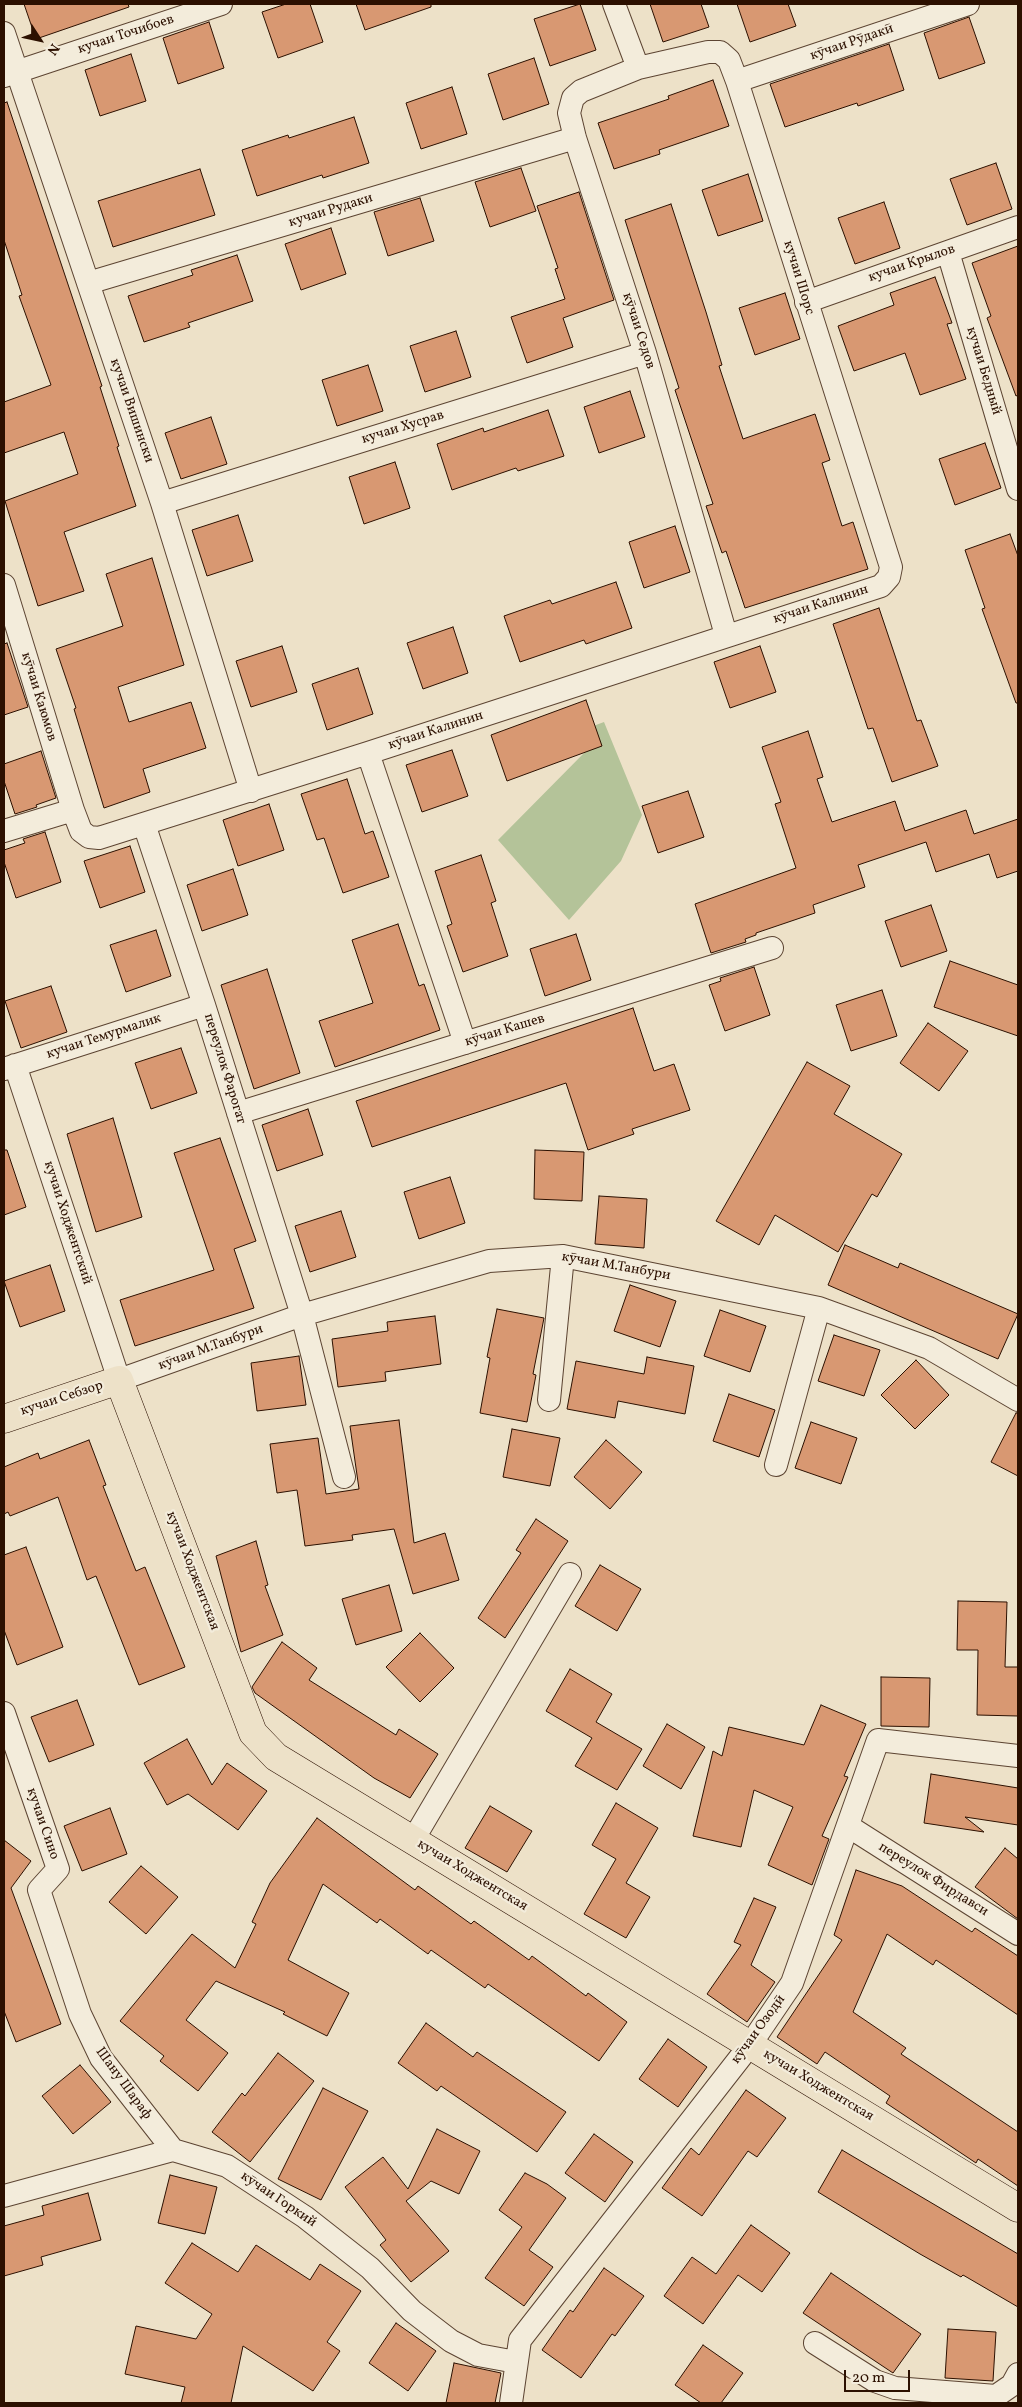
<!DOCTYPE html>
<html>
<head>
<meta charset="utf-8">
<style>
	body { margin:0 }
	#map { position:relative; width:1022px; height:2407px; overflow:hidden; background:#ede1c8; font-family:Vollkorn,serif }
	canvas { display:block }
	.frame { position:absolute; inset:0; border:5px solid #2c1000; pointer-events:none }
	.north { position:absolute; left:15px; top:15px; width:50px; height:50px; -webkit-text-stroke:4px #f3ecdb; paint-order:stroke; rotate:125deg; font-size:14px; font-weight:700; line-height:20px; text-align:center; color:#2c1000 }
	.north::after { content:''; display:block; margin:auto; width:18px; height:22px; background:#2c1000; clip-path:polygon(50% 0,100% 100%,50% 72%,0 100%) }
	.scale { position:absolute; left:844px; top:2370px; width:66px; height:22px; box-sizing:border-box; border:2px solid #2c1000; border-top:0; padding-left:6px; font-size:15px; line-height:18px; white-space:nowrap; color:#2c1000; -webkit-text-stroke:4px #f3ecdb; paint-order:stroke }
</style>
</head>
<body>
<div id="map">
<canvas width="1022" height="2407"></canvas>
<div class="frame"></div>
<div class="north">N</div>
<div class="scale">20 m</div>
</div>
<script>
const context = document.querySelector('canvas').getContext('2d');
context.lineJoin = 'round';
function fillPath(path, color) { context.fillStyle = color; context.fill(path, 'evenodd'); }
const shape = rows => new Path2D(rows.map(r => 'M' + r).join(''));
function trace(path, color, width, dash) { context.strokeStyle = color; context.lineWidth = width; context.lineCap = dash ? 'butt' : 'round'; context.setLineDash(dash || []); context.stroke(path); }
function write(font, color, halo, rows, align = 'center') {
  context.font = font + ' Vollkorn,serif'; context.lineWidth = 4.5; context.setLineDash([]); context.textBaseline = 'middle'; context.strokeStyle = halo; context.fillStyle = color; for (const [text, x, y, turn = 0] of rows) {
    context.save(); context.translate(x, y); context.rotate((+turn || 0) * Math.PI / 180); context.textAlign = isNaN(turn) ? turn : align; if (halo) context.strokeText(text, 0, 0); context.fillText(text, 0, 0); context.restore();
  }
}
fillPath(shape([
	[604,722,642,815,621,861,569,920,498,840,585,752,577,732]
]), '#b4c399');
const building = shape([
	[24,4,128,4,129,7,36,39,24,4],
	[286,4,310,4,323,42,278,58,262,12,286,4],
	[356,4,431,4,431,7,365,30,356,4],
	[580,4,596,50,550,66,534,19,580,4],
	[650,4,701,4,709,27,663,42,650,4],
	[737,4,788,4,796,26,750,42,737,4],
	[969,17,985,63,939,79,924,33,969,17],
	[209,22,224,68,178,84,163,38,209,22],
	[889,44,904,90,858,106,857,103,785,127,770,84,889,44],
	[131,54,146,101,100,116,85,70,131,54],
	[534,58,549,104,503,120,488,74,534,58],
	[713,80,729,126,659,150,660,154,614,169,598,123,669,99,668,96,713,80],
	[452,87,467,134,421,149,406,103,452,87],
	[7,102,102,386,100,387,119,446,117,447,136,506,64,532,84,591,38,606,5,501,78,474,64,432,4,453,4,402,51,385,19,296,22,295,4,240,4,103,7,102],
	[354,117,369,163,323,178,322,175,257,196,242,150,288,135,289,138,354,117],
	[996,163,1012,209,967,225,950,179,996,163],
	[521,168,536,211,490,227,475,182,521,168],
	[200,169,215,215,113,247,98,201,200,169],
	[748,174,763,221,718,236,702,190,748,174],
	[579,192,614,300,563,318,573,347,527,363,511,317,565,299,555,269,558,268,537,206,579,192],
	[420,198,434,241,388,256,374,212,420,198],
	[884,202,900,248,855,264,838,218,884,202],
	[671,204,706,312,722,365,719,366,743,439,815,414,830,460,822,463,842,526,853,522,868,569,745,608,726,551,722,553,706,506,713,504,675,390,679,388,625,220,671,204],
	[331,228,346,274,301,290,285,244,331,228],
	[1018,246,1018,395,1016,396,987,318,991,316,972,263,1018,246],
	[237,255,253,301,188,323,190,327,144,342,128,296,193,275,191,270,237,255],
	[935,277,952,323,947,324,966,379,920,395,905,353,854,371,838,326,894,305,890,293,935,277],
	[785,293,800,339,755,355,739,308,785,293],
	[456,331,471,377,425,392,410,346,456,331],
	[368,365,383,411,337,426,322,380,368,365],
	[630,391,645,437,599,453,584,407,630,391],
	[548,410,564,456,518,471,516,468,452,490,437,444,483,428,484,432,548,410],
	[211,417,227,464,181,479,165,433,211,417],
	[985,443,1001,488,955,505,939,459,985,443],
	[395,462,410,508,364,524,349,477,395,462],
	[238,515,253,561,207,576,192,530,238,515],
	[675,526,690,572,644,588,629,542,675,526],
	[1010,534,1018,556,1018,703,1016,703,982,609,985,608,965,550,1010,534],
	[152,558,184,665,118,687,129,722,191,702,206,748,143,769,150,792,104,808,74,709,76,708,56,649,123,626,106,574,152,558],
	[616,582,632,628,586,644,584,640,520,662,504,616,550,600,552,604,616,582],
	[879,608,917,721,921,720,938,766,892,782,873,728,868,729,833,624,879,608],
	[453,627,468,673,423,689,407,643,453,627],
	[7,643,28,707,4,715,4,644,7,643],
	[282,646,297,692,251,707,236,661,282,646],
	[760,646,776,692,730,708,714,662,760,646],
	[358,668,373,714,327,730,312,684,358,668],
	[586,700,602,746,507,781,491,735,586,700],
	[808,731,823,777,817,779,832,822,895,801,905,831,966,810,974,834,1018,819,1018,871,997,878,989,854,936,872,926,842,858,865,865,887,813,905,815,913,756,933,756,935,745,939,746,942,711,953,695,904,796,868,775,804,781,802,762,747,808,731],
	[452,750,468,796,422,812,406,765,452,750],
	[41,751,56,798,36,805,37,807,15,814,4,781,4,764,41,751],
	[347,779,365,834,373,831,389,877,343,893,324,838,317,840,301,794,347,779],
	[688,791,704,837,658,853,642,806,688,791],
	[269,804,284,850,238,866,223,820,269,804],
	[45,832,61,882,16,898,4,862,4,850,25,843,23,839,45,832],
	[130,846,145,892,100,908,84,861,130,846],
	[481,855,496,901,491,903,508,956,463,972,447,926,452,924,435,871,481,855],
	[233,869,248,915,202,931,187,885,233,869],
	[931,905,947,951,901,967,885,921,931,905],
	[398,924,419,986,424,984,440,1030,335,1067,319,1021,373,1003,352,940,398,924],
	[156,930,171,976,126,992,110,945,156,930],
	[576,934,591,980,545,996,530,949,576,934],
	[950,961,1018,985,1018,1036,934,1007,950,961],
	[754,967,770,1015,725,1031,709,985,721,981,720,978,754,967],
	[267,969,300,1073,254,1089,221,985,267,969],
	[51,986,67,1032,21,1048,5,1001,51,986],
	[882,990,897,1036,851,1051,836,1005,882,990],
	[633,1008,654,1071,674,1064,690,1110,632,1129,634,1134,588,1150,566,1083,372,1147,356,1101,633,1008],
	[928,1023,968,1051,939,1091,900,1063,928,1023],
	[181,1048,197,1093,151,1109,135,1063,181,1048],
	[807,1062,850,1086,834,1114,902,1154,877,1197,872,1194,838,1252,775,1215,759,1245,716,1221,807,1062],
	[308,1109,323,1155,277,1171,262,1125,308,1109],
	[113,1118,142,1217,96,1232,67,1134,113,1118],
	[220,1138,256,1241,234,1249,254,1308,135,1346,120,1300,214,1270,174,1153,220,1138],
	[4,1150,7,1150,26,1207,4,1215,4,1150],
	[535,1150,584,1152,582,1201,534,1199,535,1150],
	[450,1177,465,1223,419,1239,404,1192,450,1177],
	[599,1196,647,1199,644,1248,595,1244,599,1196],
	[341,1211,356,1257,310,1272,295,1226,341,1211],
	[845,1245,898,1268,900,1263,1018,1314,998,1359,828,1285,845,1245],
	[50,1265,65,1311,20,1327,4,1281,50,1265],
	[630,1285,676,1301,660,1347,614,1331,630,1285],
	[497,1309,544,1318,533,1374,536,1375,527,1422,480,1413,490,1358,487,1357,497,1309],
	[720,1310,766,1326,750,1372,704,1356,720,1310],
	[435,1316,441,1364,385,1372,386,1381,338,1387,332,1339,388,1331,387,1322,435,1316],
	[834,1335,880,1350,864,1396,818,1381,834,1335],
	[299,1356,306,1405,257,1411,251,1363,299,1356],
	[647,1357,694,1366,685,1414,618,1401,615,1418,567,1409,576,1361,644,1374,647,1357],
	[916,1360,949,1395,915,1429,881,1395,916,1360],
	[729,1394,775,1410,759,1457,713,1441,729,1394],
	[1016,1413,1018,1413,1018,1476,991,1462,1016,1413],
	[399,1420,414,1543,445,1533,459,1580,413,1594,394,1529,352,1535,353,1540,305,1546,297,1490,277,1493,270,1444,318,1438,326,1494,359,1489,350,1426,399,1420],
	[811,1422,857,1438,841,1484,795,1468,811,1422],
	[512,1429,560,1438,550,1486,503,1477,512,1429],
	[89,1440,106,1485,103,1486,136,1571,145,1567,185,1667,139,1685,96,1576,87,1580,58,1497,10,1516,8,1512,4,1514,4,1467,38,1453,40,1459,89,1440],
	[606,1440,642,1472,610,1509,574,1477,606,1440],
	[536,1519,568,1541,505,1638,478,1618,521,1553,516,1550,536,1519],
	[256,1541,268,1585,265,1586,283,1635,241,1652,216,1556,256,1541],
	[26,1547,63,1647,17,1665,4,1630,4,1555,26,1547],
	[600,1565,641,1589,617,1631,575,1606,600,1565],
	[389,1585,402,1631,356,1645,342,1599,389,1585],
	[958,1601,1007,1602,1005,1667,1018,1667,1018,1716,977,1715,978,1650,957,1650,958,1601],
	[420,1633,454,1668,420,1702,386,1667,420,1633],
	[282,1642,317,1668,309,1680,396,1735,399,1729,438,1754,410,1798,374,1778,255,1693,252,1687,282,1642],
	[570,1669,612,1694,596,1722,642,1749,617,1790,575,1766,592,1738,546,1711,570,1669],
	[881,1677,930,1678,929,1727,881,1726,881,1677],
	[77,1700,94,1745,49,1762,31,1717,77,1700],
	[821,1705,866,1724,844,1776,848,1777,822,1836,829,1839,812,1885,768,1865,793,1807,754,1790,741,1847,693,1836,713,1751,722,1756,729,1727,804,1745,821,1705],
	[667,1724,705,1747,681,1789,643,1766,667,1724],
	[187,1739,212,1785,227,1763,267,1791,238,1830,188,1794,167,1805,144,1763,187,1739],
	[931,1774,1018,1788,1018,1825,965,1817,984,1832,924,1823,931,1774],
	[616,1803,658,1828,626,1883,650,1897,626,1938,584,1914,616,1859,592,1845,616,1803],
	[490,1806,532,1831,507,1872,465,1848,490,1806],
	[110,1808,127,1854,82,1871,64,1826,110,1808],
	[317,1818,415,1890,418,1886,471,1924,474,1921,529,1960,532,1956,586,1996,588,1993,627,2022,599,2061,488,1984,485,1988,431,1950,428,1954,380,1919,377,1923,323,1884,288,1960,349,1993,327,2036,283,2014,285,2012,216,1981,186,2020,228,2053,198,2091,160,2061,164,2056,120,2021,192,1934,235,1968,256,1924,252,1922,270,1883,317,1818],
	[4,1840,31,1861,11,1888,61,2024,16,2042,4,2011,4,1840],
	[1005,1848,1018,1859,1018,1919,975,1887,1005,1848],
	[141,1866,178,1897,146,1934,109,1902,141,1866],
	[856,1870,902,1886,972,1932,975,1928,1018,1956,1018,2015,936,1960,933,1965,887,1934,853,2012,906,2048,901,2054,1018,2132,1018,2186,978,2159,976,2163,886,2103,890,2096,825,2052,817,2064,777,2037,842,1940,834,1935,856,1870],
	[754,1898,776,1907,751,1965,775,1982,747,2022,707,1994,741,1945,734,1942,754,1898],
	[426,2023,473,2057,477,2052,566,2112,537,2152,441,2086,437,2091,398,2063,426,2023],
	[668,2039,707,2067,678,2107,639,2079,668,2039],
	[278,2053,314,2081,250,2162,212,2132,242,2093,245,2096,278,2053],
	[80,2065,111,2102,73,2134,42,2096,80,2065],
	[323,2088,368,2111,321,2200,278,2179,323,2088],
	[746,2090,786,2118,757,2157,748,2151,702,2216,662,2188,691,2148,699,2155,746,2090],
	[437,2129,480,2151,459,2194,431,2181,406,2201,449,2251,411,2282,380,2245,386,2240,345,2187,383,2157,408,2189,437,2129],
	[594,2134,633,2162,605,2202,565,2173,594,2134],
	[842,2150,1018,2254,1018,2307,963,2275,961,2277,920,2254,818,2192,842,2150],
	[525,2173,547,2184,566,2198,529,2250,553,2267,524,2306,485,2278,522,2227,499,2210,525,2173],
	[170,2175,217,2187,205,2234,158,2223,170,2175],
	[88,2193,101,2240,41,2257,43,2265,4,2276,4,2226,44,2215,42,2206,88,2193],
	[751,2225,790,2253,762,2292,738,2275,703,2324,664,2296,692,2257,716,2274,751,2225],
	[192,2243,238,2272,256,2245,310,2280,320,2264,361,2291,327,2342,340,2351,313,2391,243,2346,231,2403,181,2403,185,2387,125,2374,136,2326,196,2339,212,2314,165,2283,192,2243],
	[604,2268,644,2296,615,2336,612,2334,581,2378,542,2350,570,2310,573,2312,604,2268],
	[831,2273,921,2334,893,2373,803,2313,831,2273],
	[396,2323,436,2351,408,2391,369,2363,396,2323],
	[948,2329,996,2332,993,2381,945,2378,948,2329],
	[703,2345,743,2373,721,2403,701,2403,675,2385,703,2345],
	[454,2363,501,2373,495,2403,446,2403,454,2363]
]);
fillPath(building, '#d89872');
trace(building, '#2c1000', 1);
const minor = shape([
	[614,4,638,68],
	[4,33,162,503,251,791],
	[4,76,221,4],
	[737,81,968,4],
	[948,252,1018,489],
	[88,283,575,138],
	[806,302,1018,227],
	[162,503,645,353],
	[4,585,73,810,81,831,89,837,99,838,368,753,881,586,889,577,891,567,737,81,729,60,720,52,708,52,638,68,581,91,573,98,569,113,575,138,645,353,726,635],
	[368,753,465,1043],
	[144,824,204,1005,302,1315,344,1477],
	[4,831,73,810],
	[15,1065,119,1380,302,1315,489,1261,563,1256,819,1308,929,1348,1018,1400],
	[4,1069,204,1005],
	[238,1113,772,948],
	[549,1400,563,1256],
	[776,1465,819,1308],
	[4,1713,58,1869,39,1890,80,2014,101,2058,173,2150],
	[848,1826,1018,1934],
	[413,1840,570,1574],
	[4,2196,173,2150,227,2166,305,2217,370,2268,412,2311,451,2341,478,2355,516,2362],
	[815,2343,875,2381,895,2388,996,2396,1012,2385,1018,2374],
	[511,2403,520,2340,750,2045,792,1983,878,1740,1018,1756]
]);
const major = shape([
	[4,1419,119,1380,253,1733,276,1757,1018,2208]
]);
trace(minor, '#5c4432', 24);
trace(major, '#2c1000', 29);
trace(minor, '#f3ecdb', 22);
trace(major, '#ede1c8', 28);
write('14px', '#2c1000', '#f3ecdb', [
	["кучаи Точибоев",126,35,-18],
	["кӯчаи Рӯдакӣ",852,43,-19],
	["кучаи Рудаки",331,211,-17],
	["кучаи Крылов",912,264,-19],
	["кучаи Шорс",798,278,73],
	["кӯчаи Седов",638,331,72],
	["кучаи Бедный",983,371,73],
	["кучаи Вишински",131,411,71],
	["кучаи Хусрав",403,428,-17],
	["кӯчаи Калинин",821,605,-18],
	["кӯчаи Каюмов",38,697,73],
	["кӯчаи Калинин",436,731,-18],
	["кӯчаи Кашев",505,1031,-17],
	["кучаи Темурмалик",104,1037,-18],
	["переулок Фарогат",224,1069,73],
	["кучаи Ходжентский",67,1223,72],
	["кӯчаи М.Танбури",616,1267,10],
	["кӯчаи М.Танбури",211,1348,-20],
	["кучаи Себзор",62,1399,-18],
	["кучаи Ходжентская",192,1571,69],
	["кучаи Сино",42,1824,71],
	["кучаи Ходжентская",472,1876,31],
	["переулок Фирдавси",933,1880,32],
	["кӯчаи Озодӣ",759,2030,-54],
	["Шану Шараф",123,2084,54],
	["кучаи Ходжентская",818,2086,31],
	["кӯчаи Горкий",278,2200,34]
]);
</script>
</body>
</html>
